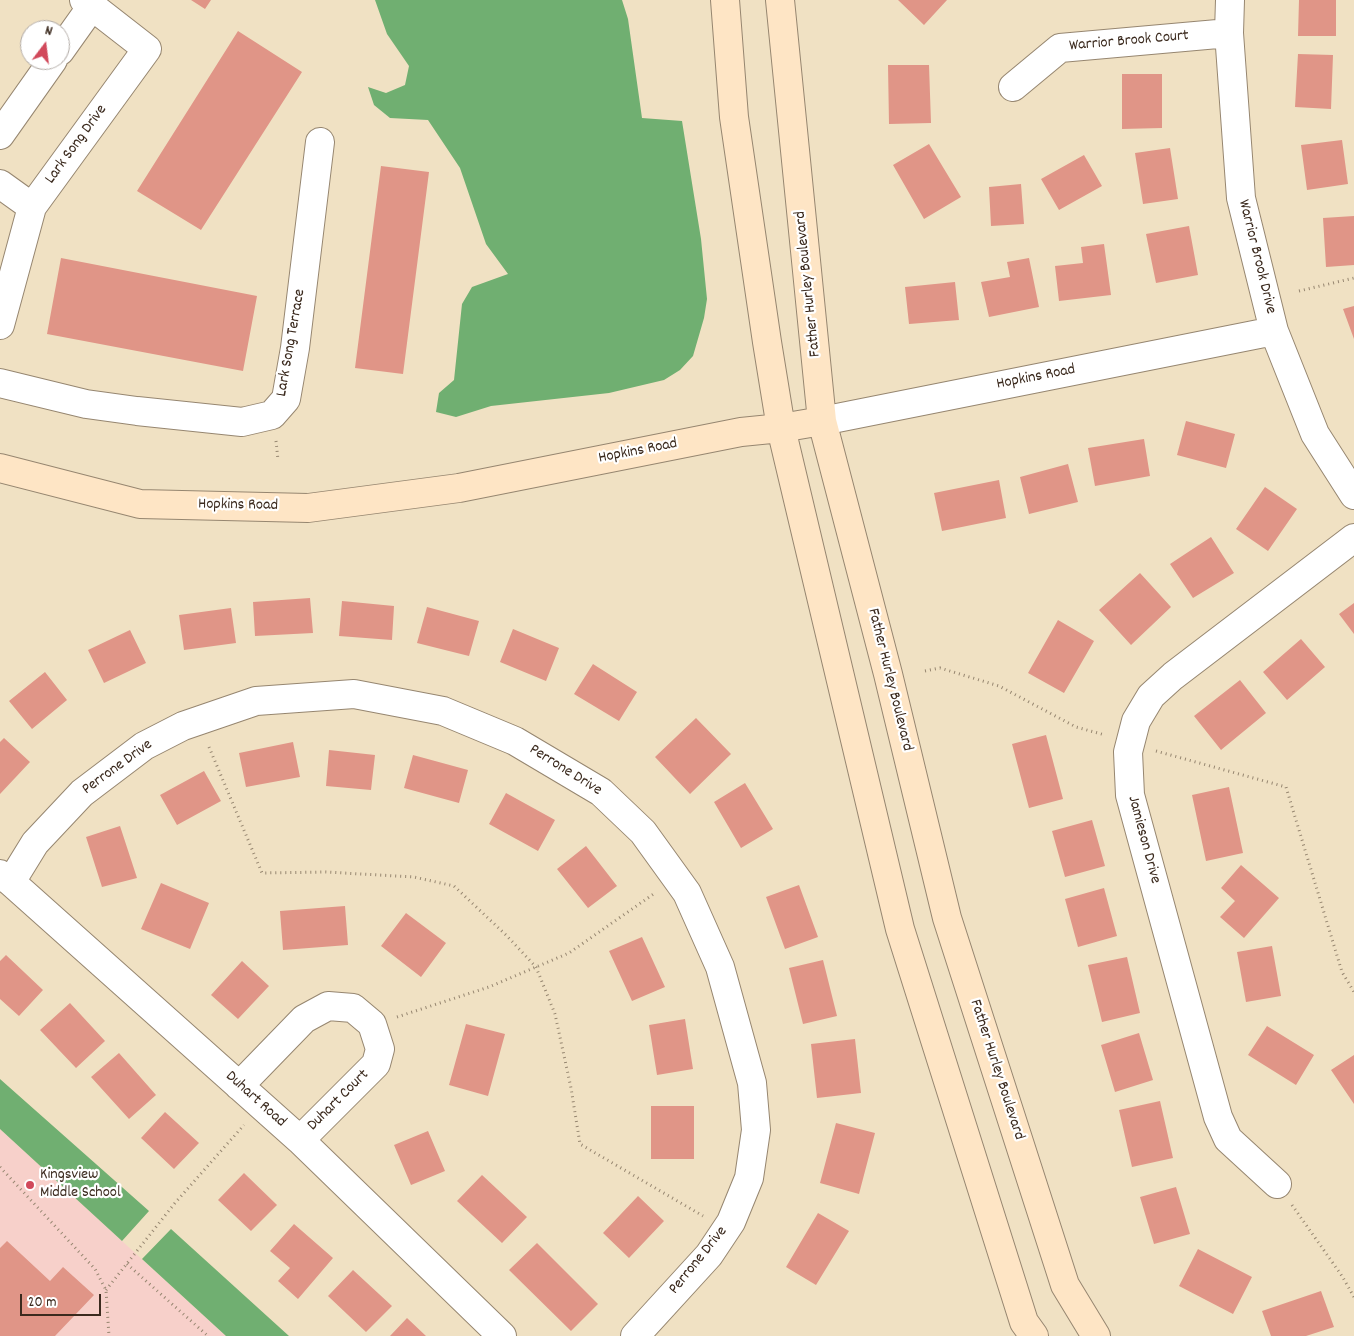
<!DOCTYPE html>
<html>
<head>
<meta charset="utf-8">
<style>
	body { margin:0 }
	#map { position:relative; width:1354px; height:1336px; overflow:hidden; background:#f0e1c3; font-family:Dekko,sans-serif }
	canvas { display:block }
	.north { position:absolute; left:20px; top:20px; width:50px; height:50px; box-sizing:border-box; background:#fff; border:1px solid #b1aaa5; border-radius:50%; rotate:15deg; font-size:14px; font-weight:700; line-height:20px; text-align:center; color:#3b2a1e }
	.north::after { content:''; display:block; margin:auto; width:18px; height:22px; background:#d1495b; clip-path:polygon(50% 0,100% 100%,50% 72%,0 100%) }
	.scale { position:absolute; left:20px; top:1294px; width:81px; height:22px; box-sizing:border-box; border:2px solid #3b2a1e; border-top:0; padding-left:6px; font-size:15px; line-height:18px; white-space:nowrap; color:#3b2a1e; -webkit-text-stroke:4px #fff; paint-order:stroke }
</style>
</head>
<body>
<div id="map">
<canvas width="1354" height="1336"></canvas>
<div class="north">N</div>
<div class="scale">20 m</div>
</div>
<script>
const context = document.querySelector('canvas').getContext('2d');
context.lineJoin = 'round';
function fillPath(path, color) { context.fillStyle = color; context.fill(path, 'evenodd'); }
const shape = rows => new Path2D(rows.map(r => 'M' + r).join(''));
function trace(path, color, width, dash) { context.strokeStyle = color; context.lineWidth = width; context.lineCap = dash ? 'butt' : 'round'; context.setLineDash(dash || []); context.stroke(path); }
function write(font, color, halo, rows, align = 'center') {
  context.font = font + ' Dekko,sans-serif'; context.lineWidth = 4.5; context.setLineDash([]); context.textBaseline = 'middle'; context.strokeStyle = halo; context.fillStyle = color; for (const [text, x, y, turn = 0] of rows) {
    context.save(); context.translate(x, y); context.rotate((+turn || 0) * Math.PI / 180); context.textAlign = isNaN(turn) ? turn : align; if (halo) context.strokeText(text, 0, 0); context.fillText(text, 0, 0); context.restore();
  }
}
fillPath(shape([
	[0,1129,122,1241,226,1336,0,1336]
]), '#f7d0ca');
fillPath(shape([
	[375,0,622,0,628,19,642,118,682,121,701,239,707,299,704,318,693,356,680,370,664,380,609,393,491,406,456,417,436,412,439,393,454,380,462,304,472,287,508,274,486,244,460,168,428,120,390,118,374,105,368,87,386,93,405,85,409,66,387,34],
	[0,1079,149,1211,122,1241,0,1129],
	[171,1229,289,1336,226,1336,142,1259]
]), '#70af71');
fillPath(shape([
	[191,0,211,0,205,9],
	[898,0,947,0,924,25],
	[1299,0,1336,0,1336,36,1298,36],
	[238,31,302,72,201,230,137,191],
	[1298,54,1333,55,1331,109,1295,107],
	[888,65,929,65,931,123,889,124],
	[1122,74,1162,74,1162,128,1122,129],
	[1342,140,1348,184,1307,190,1301,145],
	[929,144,961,197,924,219,893,165],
	[1170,148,1178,199,1143,204,1135,153],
	[1084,155,1102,186,1059,210,1041,179],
	[381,166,429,172,403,374,355,368],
	[1021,184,1024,224,991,226,989,187],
	[1354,216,1354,265,1326,267,1323,218],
	[1189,226,1198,275,1156,283,1146,234],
	[1104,244,1111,295,1059,301,1055,266,1083,263,1081,247],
	[61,258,257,296,243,371,47,334],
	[1029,258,1039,307,989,317,981,282,1010,277,1007,262],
	[955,282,959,320,909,324,905,287],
	[1354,306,1354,339,1343,309],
	[1186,421,1235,434,1226,468,1177,455],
	[1144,439,1150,476,1095,486,1088,448],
	[1068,464,1078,502,1029,514,1020,477],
	[999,480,1006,518,942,531,934,493],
	[1265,487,1297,509,1268,551,1236,529],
	[1211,537,1234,573,1193,598,1170,564],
	[1140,573,1171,607,1131,645,1099,610],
	[310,598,313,633,255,636,253,602],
	[342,601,394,606,392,640,339,636],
	[1354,603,1354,634,1339,614],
	[427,607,479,621,469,656,417,643],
	[231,608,236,643,184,650,179,615],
	[1058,620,1094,641,1064,693,1028,673],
	[513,629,559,648,546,681,500,662],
	[130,630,146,663,104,683,88,650],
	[1301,639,1325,667,1287,700,1263,672],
	[593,664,637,692,619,721,574,694],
	[45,672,67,700,32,729,9,701],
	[1240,680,1266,713,1221,750,1194,716],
	[696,718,731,754,690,794,655,757],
	[1046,735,1063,799,1029,808,1012,744],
	[4,738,30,762,0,794,0,742],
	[293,742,300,777,246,787,239,753],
	[329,750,375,755,371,790,326,786],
	[413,755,468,770,459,803,404,788],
	[204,771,221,801,177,825,160,795],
	[745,783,773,829,741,848,714,802],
	[1229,787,1243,853,1206,861,1192,795],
	[506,793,555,820,538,851,489,824],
	[1092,820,1105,866,1065,877,1052,831],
	[120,826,137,878,102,887,86,837],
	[586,846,617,886,588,908,557,869],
	[1241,865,1279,898,1244,938,1220,917,1235,901,1221,888],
	[161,883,209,903,190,949,141,929],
	[799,885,818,937,785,949,766,897],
	[1104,888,1117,936,1078,947,1065,899],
	[345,906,348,945,283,950,280,911],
	[406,913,446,943,421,977,381,946],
	[642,937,665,987,632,1001,609,951],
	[1272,946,1281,996,1246,1002,1237,952],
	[6,955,43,990,19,1016,0,999,0,961],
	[1127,957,1140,1013,1102,1022,1088,965],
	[823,960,837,1016,803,1024,789,968],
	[242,961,269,986,238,1019,211,995],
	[70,1003,105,1041,76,1068,40,1030],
	[685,1019,693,1069,657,1075,649,1025],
	[466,1024,505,1034,488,1096,449,1085],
	[1267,1026,1314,1055,1296,1085,1248,1055],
	[1139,1033,1153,1080,1115,1092,1101,1045],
	[855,1039,861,1093,817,1098,811,1044],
	[119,1053,156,1095,129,1119,91,1077],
	[1354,1055,1354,1104,1331,1070],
	[1160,1101,1173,1158,1132,1167,1119,1110],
	[651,1106,694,1106,694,1159,651,1159],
	[165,1112,199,1143,174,1169,141,1138],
	[836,1123,875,1133,859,1194,820,1183],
	[428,1131,445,1171,411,1185,394,1145],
	[244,1173,277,1205,251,1231,218,1200],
	[482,1175,527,1217,502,1243,457,1201],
	[1176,1187,1190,1234,1154,1244,1140,1197],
	[638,1196,664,1221,629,1258,603,1233],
	[818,1213,849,1231,816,1285,786,1267],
	[294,1224,333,1258,298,1299,278,1281,290,1268,270,1251],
	[7,1241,50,1281,63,1267,94,1295,55,1336,0,1336,0,1248],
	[537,1243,598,1304,571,1331,509,1270],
	[1198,1249,1252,1277,1233,1314,1179,1286],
	[353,1270,392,1306,366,1332,328,1296],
	[1321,1291,1334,1327,1306,1336,1271,1336,1262,1311],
	[407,1318,426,1336,390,1336]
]), '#e09587');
const street = shape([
	[1230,0,1229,33,1241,198,1274,331,1315,434,1354,495],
	[60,51,92,6],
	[1013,87,1060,48,1229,33],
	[0,135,53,60],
	[0,184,32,207],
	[0,325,32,207,147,49,84,0],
	[0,383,86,404,137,411,242,422,272,415,286,399,295,348,320,142],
	[822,421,1274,331],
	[0,874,11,882,300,1140,502,1336],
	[11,882,35,843,82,793,144,746,183,726,256,701,354,694,443,711,515,741,601,792,643,832,687,893,720,967,752,1083,756,1130,749,1178,731,1222,709,1255,635,1336],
	[239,1086,304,1019,328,1006,353,1008,372,1024,380,1049,376,1064,300,1140],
	[1277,1184,1228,1139,1218,1117,1130,795,1128,752,1136,721,1151,696,1173,676,1354,538]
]);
const secondary = shape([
	[725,0,734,117,767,342,781,428,900,929,1024,1322,1034,1336],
	[780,0,822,421,888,674,947,918,1065,1285,1096,1336],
	[0,468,140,504,308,508,459,488,741,432,781,428,822,421]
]);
trace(street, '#968670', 30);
trace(secondary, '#968670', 30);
trace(shape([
	[1299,291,1354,278],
	[276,441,278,460],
	[925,671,940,668,999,686,1076,727,1105,735],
	[209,747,262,873,326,872,414,877,454,886,506,935,536,967,555,1014,571,1088,580,1144,703,1216],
	[1156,751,1286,787,1342,972,1354,992],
	[397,1017,489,987,569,953,655,893],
	[0,1167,95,1269,106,1290,109,1336],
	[1292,1205,1342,1276,1354,1297],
	[127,1264,208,1336],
	[106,1290,175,1203,244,1125]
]), '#968670', 3, [1, 4]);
trace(street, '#fff', 28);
trace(secondary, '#fee5c5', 28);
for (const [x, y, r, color] of [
	[30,1185,5,"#d1495b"]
]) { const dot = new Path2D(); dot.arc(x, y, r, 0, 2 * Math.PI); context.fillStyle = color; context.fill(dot); trace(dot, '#fff', 2); }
write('16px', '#3b2a1e', '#fff', [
	["Warrior Brook Court",1129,42,-5],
	["Lark Song Drive",77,145,-54],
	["Warrior Brook Drive",1256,257,76],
	["Father Hurley Boulevard",809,284,-96],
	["Lark Song Terrace",292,343,-80],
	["Hopkins Road",1036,378,-11],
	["Hopkins Road",638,452,-11],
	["Hopkins Road",238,506,1],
	["Father Hurley Boulevard",889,680,76],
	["Perrone Drive",118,768,-36],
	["Perrone Drive",565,771,32],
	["Jamieson Drive",1143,840,75],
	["Father Hurley Boulevard",996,1070,72],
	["Duhart Road",255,1100,42],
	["Duhart Court",339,1101,-45],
	["Perrone Drive",699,1261,-51]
]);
write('16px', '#3b2a1e', '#fff', [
	["Kingsview",40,1176],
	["Middle School",40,1194]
], 'left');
</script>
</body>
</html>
